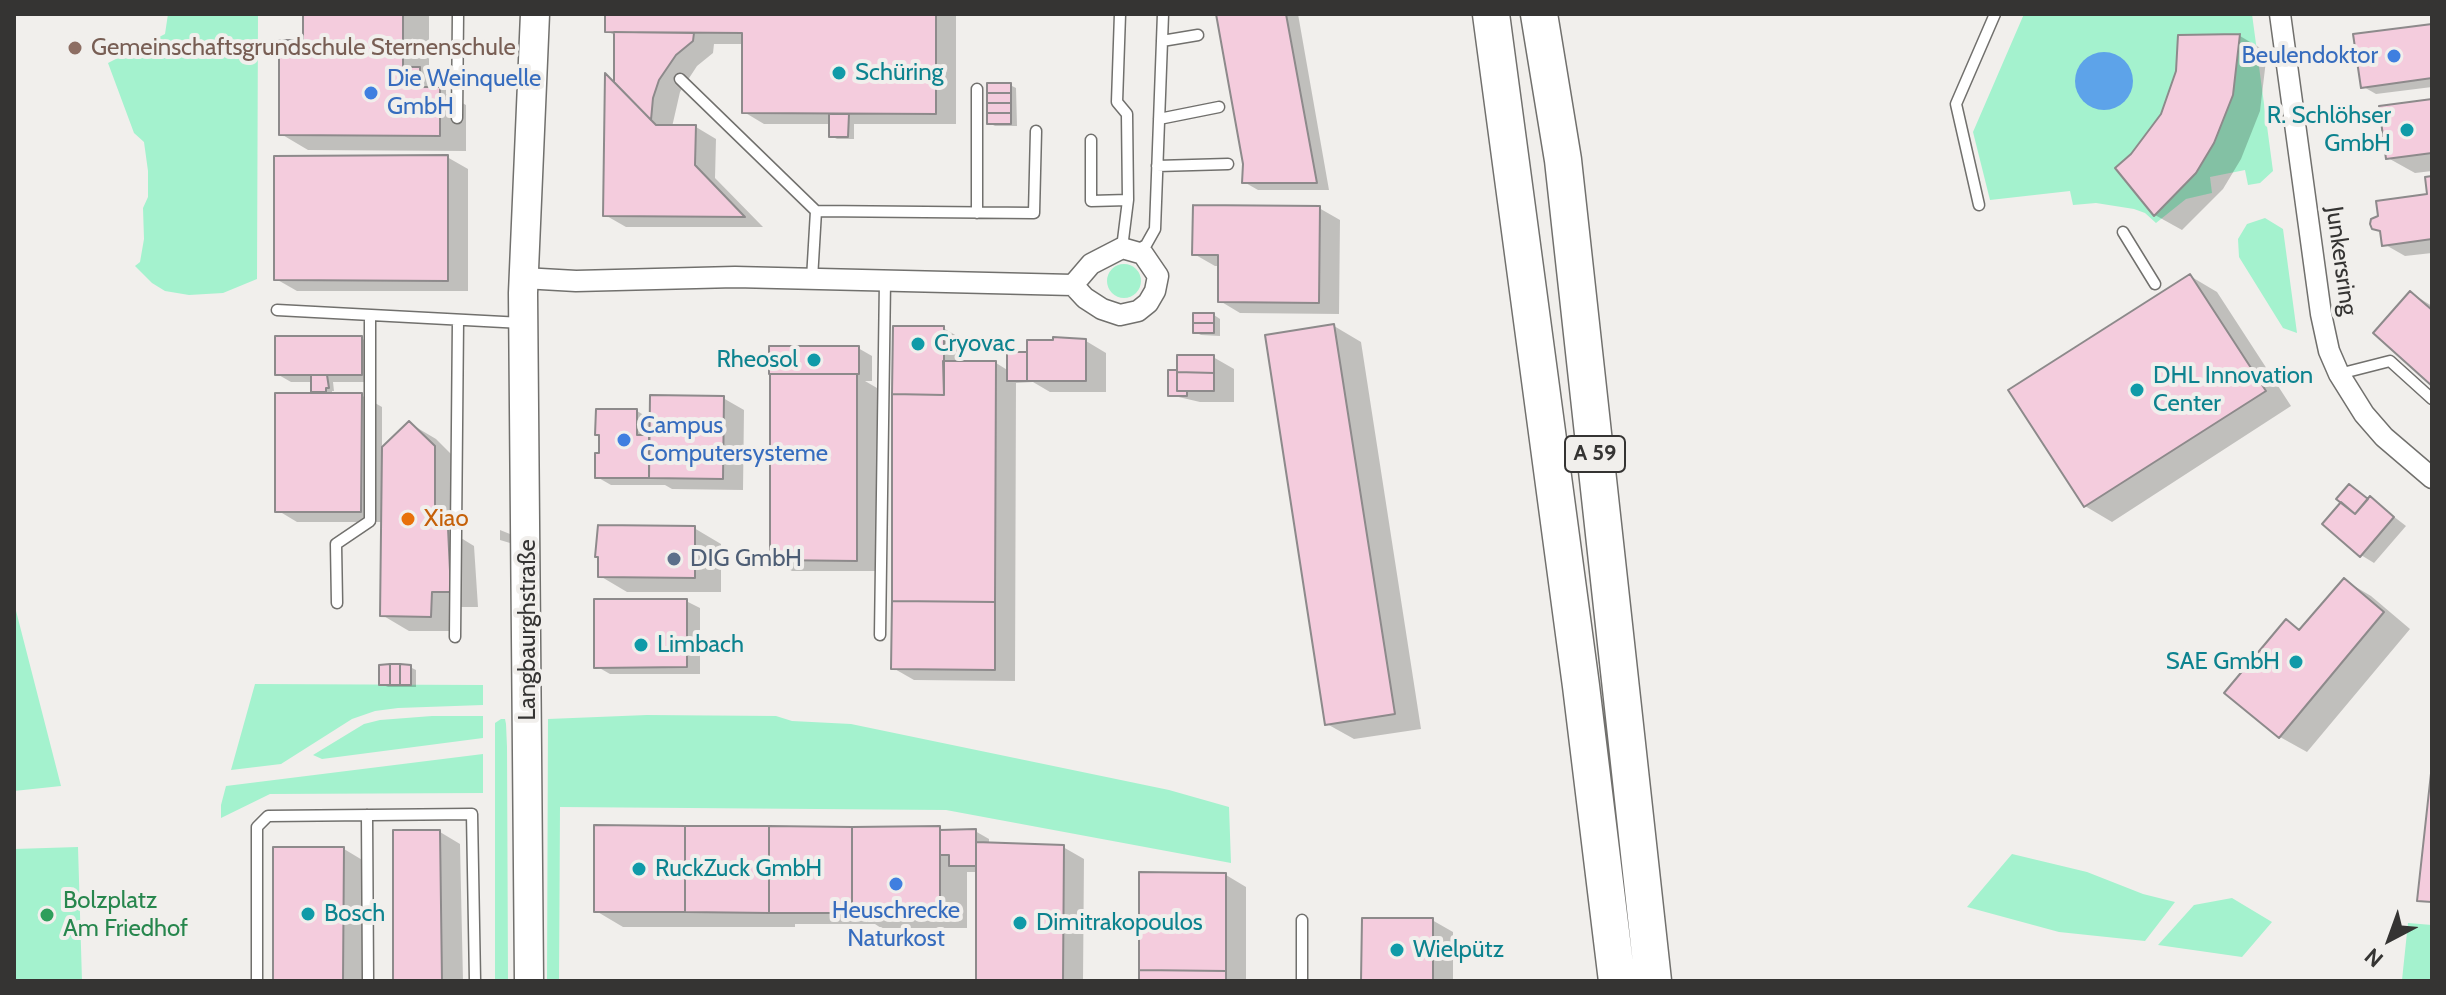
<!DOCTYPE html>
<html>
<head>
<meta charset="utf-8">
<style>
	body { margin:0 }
	#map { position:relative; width:2446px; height:995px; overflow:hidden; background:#f1efec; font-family:Cabin,sans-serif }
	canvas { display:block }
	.frame { position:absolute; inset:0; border:16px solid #353433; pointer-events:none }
	.north { position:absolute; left:2350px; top:899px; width:80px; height:80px; -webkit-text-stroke:6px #f1efec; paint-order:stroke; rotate:221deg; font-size:22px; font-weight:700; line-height:32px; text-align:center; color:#353433 }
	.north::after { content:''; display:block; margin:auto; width:28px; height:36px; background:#353433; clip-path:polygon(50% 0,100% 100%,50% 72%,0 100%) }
</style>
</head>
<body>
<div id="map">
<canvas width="2446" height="995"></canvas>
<div class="frame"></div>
<div class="north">N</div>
</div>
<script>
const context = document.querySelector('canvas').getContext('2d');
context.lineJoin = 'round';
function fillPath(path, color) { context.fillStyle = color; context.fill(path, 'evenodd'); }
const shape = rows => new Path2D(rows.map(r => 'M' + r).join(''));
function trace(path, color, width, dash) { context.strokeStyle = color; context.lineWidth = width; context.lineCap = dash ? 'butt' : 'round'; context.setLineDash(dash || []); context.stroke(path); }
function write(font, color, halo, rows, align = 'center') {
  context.font = font + ' Cabin,sans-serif'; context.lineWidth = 8; context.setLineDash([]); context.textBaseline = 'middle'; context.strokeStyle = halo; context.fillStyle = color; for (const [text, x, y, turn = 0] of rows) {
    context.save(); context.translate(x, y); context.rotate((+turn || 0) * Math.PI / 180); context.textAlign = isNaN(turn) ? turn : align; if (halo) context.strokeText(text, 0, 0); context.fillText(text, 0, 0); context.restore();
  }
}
fillPath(shape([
	[168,14,258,14,257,279,223,293,189,295,165,291,152,283,135,266,140,262,144,239,143,208,148,197,148,171,144,142,134,133,108,63,165,34],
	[2024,14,2252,14,2273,171,2260,183,2248,185,2245,170,2210,177,2212,193,2186,199,2156,223,2145,213,2134,209,2096,203,2073,205,2070,191,1990,200,1973,132],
	[2265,218,2283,229,2297,333,2283,328,2239,257,2238,239,2247,224],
	'1107 281a17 17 0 1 1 34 0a17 17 0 1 1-34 0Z',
	[14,603,61,786,14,791],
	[255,684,483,685,483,705,398,708,375,711,352,719,281,764,231,770],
	[647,715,776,716,792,721,851,724,1169,790,1229,807,1231,863,946,810,560,807,559,981,547,981,548,719],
	[432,716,483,716,483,738,322,759,313,755,364,724,380,720],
	[501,719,505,719,506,724,507,747,508,981,495,981,495,723],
	[483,754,483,793,270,794,221,818,221,805,226,786],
	[78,847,82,981,14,981,14,849],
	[2012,854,2087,872,2143,894,2175,902,2145,941,2059,932,1967,907],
	[2232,898,2272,922,2242,957,2158,945,2194,905],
	[2408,923,2432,925,2432,981,2402,980]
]), '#a4f2ce');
fillPath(shape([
	'2075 81a29 29 0 1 1 58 0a29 29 0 1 1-58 0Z'
]), '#5da3e9');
fillPath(shape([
	[305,14,429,14,429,75,446,85,446,94,466,105,466,151,308,150,281,134,305,42],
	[607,14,956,14,956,124,854,124,854,139,837,139,831,136,831,124,764,124,744,112,744,44,714,44,713,53,697,66,680,92,672,127,696,127,716,139,715,178,763,227,626,227,605,215,607,77,616,82,616,36,607,31],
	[1218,14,1298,14,1329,190,1258,190,1244,182,1245,163],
	[2432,26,2432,87,2376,94,2362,86],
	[2240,36,2267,52,2260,111,2241,159,2223,189,2182,230,2155,215],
	[1010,85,1016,88,1017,126,995,126,989,123],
	[2432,101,2432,171,2415,173,2388,158],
	[447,157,468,169,468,291,297,291,276,279],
	[2432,178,2432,253,2405,256,2384,244,2382,233,2374,228,2430,196],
	[1319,208,1340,220,1339,314,1240,313,1220,301,1220,266,1215,266,1194,254],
	[2190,276,2217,292,2291,406,2112,522,2085,506],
	[2411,293,2432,306,2432,383],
	[1214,315,1220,319,1220,336,1201,335,1195,332],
	[1334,326,1361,342,1421,729,1354,739,1327,724],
	[943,328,957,336,957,363,996,363,1009,371,1026,354,1086,341,1106,353,1106,392,1050,392,1033,382,1016,383,1015,681,914,680,893,668],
	[361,338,375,346,375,382,333,382,334,391,332,391,332,395,361,395,382,407,382,450,409,423,436,439,461,464,461,538,474,546,478,607,458,607,458,631,409,631,382,615,383,522,297,522,277,510,320,395,313,391,313,382,291,382,277,374],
	[858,348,872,356,872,381,865,381,877,388,877,571,792,571,772,559],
	[1213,357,1234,369,1234,402,1200,402,1170,395,1179,372],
	[723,398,744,410,743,490,672,489,665,485,611,485,597,477,601,455,637,411,652,420],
	[2371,499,2406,526,2374,563,2361,555],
	[694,528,721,544,721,592,627,592,600,576],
	[500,530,510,534,510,543,500,540],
	[2344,580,2371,596,2410,629,2307,752,2280,737,2286,622,2302,631],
	[686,601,700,608,700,674,610,674,596,666],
	[410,667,416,670,416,687,388,687,381,684],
	[940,828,946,832,975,831,989,839,989,845,1063,847,1084,859,1083,981,978,981,978,872,967,872,967,928,881,928,875,924,795,924,795,927,623,927,596,911],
	[440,832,460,844,463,981,395,981],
	[344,849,364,861,363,981,275,981],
	[1226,875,1246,887,1246,981,1141,981],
	[1432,920,1453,932,1453,981,1363,981]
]), '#0003');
const building = shape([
	[303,14,403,14,403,67,420,67,420,87,440,87,440,136,279,135,279,40,303,40,303,14],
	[605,14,936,14,936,114,742,113,742,33,605,32,605,14],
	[1216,14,1286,14,1317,183,1242,183,1243,164,1216,14],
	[2432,24,2432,78,2361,88,2353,34,2432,24],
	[614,32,694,33,693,41,676,55,659,80,653,98,651,120,614,82,614,32],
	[2240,34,2233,95,2214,143,2196,173,2154,216,2115,168,2131,154,2161,114,2176,71,2178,35,2240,34],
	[605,73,656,125,696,125,695,165,745,217,603,216,605,73],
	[987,83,1011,83,1011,93,987,93,987,83],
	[987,93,1011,93,1011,103,987,103,987,93],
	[2432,99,2432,153,2386,159,2379,106,2432,99],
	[987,103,1011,103,1011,113,987,113,987,103],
	[987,113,1011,113,1011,124,987,124,987,113],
	[829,114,849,114,848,137,829,137,829,114],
	[448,155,448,281,274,280,274,156,448,155],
	[2432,176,2432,239,2382,246,2380,231,2372,229,2370,224,2371,219,2378,216,2376,201,2427,194,2425,177,2432,176],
	[1193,205,1320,206,1319,303,1218,302,1218,255,1192,255,1193,205],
	[2190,274,2266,391,2084,507,2008,390,2190,274],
	[2410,291,2432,310,2432,386,2373,333,2410,291],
	[1193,313,1214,313,1214,323,1193,323,1193,313],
	[1193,323,1214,323,1214,333,1193,333,1193,323],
	[1334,324,1395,714,1325,725,1265,335,1334,324],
	[893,326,944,326,944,395,892,394,893,326],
	[275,336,362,336,362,375,275,375,275,336],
	[1053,337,1086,339,1086,381,1027,381,1027,340,1053,340,1053,337],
	[769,346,859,346,859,374,769,374,769,346],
	[1007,352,1027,352,1027,381,1007,381,1007,352],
	[1177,355,1214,355,1214,373,1177,372,1177,355],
	[943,361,996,361,995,602,892,601,892,394,944,395,943,361],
	[1168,370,1177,370,1177,391,1187,391,1187,396,1168,396,1168,370],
	[1177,372,1214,373,1214,391,1177,391,1177,372],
	[770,374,857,374,857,561,770,560,770,374],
	[311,375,327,375,329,388,326,388,326,392,311,392,311,375],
	[275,393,362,393,361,512,275,512,275,393],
	[650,395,724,396,723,479,649,478,650,395],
	[596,409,637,409,637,435,649,435,649,478,595,478,595,453,599,453,599,435,595,435,596,409],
	[409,421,435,446,435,527,448,528,451,592,432,592,431,617,380,616,382,447,409,421],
	[2349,484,2368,499,2355,514,2336,499,2349,484],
	[2370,496,2394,517,2360,557,2322,524,2341,502,2355,514,2370,496],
	[598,525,695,526,695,578,598,577,598,557,595,557,598,525],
	[2344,578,2384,612,2279,738,2224,693,2286,619,2299,630,2344,578],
	[594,599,687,599,687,667,594,668,594,599],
	[892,601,995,602,995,670,891,669,892,601],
	[390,664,390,685,379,685,379,665,390,664],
	[390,664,400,664,400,685,390,685,390,664],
	[400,664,411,665,411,685,400,685,400,664],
	[2432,764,2432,902,2417,901,2432,764],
	[594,825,685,826,685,912,594,912,594,825],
	[685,826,769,826,769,913,685,912,685,826],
	[769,826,852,827,852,913,769,913,769,826],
	[940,826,940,914,852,913,852,827,940,826],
	[976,829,976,866,949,866,949,855,940,855,940,830,976,829],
	[393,830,440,830,442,981,393,981,393,830],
	[976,842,1064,845,1063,981,976,981,976,842],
	[273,847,344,847,343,981,273,981,273,847],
	[1139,872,1226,873,1226,971,1139,970,1139,872],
	[1362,918,1433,918,1433,981,1361,981,1362,918],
	[1139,970,1226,971,1226,981,1139,981,1139,970]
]);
fillPath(building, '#f4ccdd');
trace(building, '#8d8a8b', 2);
const service = shape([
	[1120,14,1117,102,1127,114,1128,200,1122,248],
	[1162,41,1198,35],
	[680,79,816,211],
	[457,118,458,14],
	[1159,119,1219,107],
	[1091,140,1091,201,1128,200],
	[1157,166,1228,164],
	[1979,205,1956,104,1995,14],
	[977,213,977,89],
	[2123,232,2155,284],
	[1137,250,1146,245,1155,229,1163,14],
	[812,279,816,211,1034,213,1036,131],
	[277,310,522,323],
	[2339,374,2390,361,2432,399],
	[337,603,336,544,370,521,370,316],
	[880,635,885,281],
	[455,637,458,321],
	[367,815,368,981],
	[1302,920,1302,981],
	[257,981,257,827,268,816,472,814,475,981]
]);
const minor = shape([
	[2280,14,2321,314,2329,351,2339,374,2364,414,2384,437,2432,478],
	[523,278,576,281,735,277,1073,285,1085,298,1102,309,1120,315,1138,311,1148,303,1155,291,1158,276,1143,254,1122,248,1091,264,1073,285]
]);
const secondary = shape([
	[529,981,523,293,535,14]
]);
const motorway = shape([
	[1491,14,1581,686,1617,981],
	[1539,14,1563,160,1653,981]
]);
trace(service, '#71706d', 13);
trace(minor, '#71706d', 23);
trace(secondary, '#71706d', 31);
trace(motorway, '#71706d', 39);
trace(service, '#fff', 10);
trace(minor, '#fff', 20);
trace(secondary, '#fff', 28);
trace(motorway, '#fff', 36);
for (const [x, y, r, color] of [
	[75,48,8,"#8d6e63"],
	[2394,56,8,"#3f7fe0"],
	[839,73,8,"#0f9aa8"],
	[371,93,8,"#3f7fe0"],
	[2407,130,8,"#0f9aa8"],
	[918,344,8,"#0f9aa8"],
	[814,360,8,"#0f9aa8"],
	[2137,390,8,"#0f9aa8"],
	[624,440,8,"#3f7fe0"],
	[408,519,8,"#e8710a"],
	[674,559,8,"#5c6f8a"],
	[641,645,8,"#0f9aa8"],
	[2296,662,8,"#0f9aa8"],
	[639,869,8,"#0f9aa8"],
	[896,884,8,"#3f7fe0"],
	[308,914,8,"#0f9aa8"],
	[47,915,8,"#2e9e5b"],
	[1020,923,8,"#0f9aa8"],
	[1397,950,8,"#0f9aa8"]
]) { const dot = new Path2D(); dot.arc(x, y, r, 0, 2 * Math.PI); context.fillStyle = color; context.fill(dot); trace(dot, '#f1efec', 3); }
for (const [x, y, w] of [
	[1595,454,60]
]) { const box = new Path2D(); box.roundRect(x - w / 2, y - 18, w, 36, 6); context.fillStyle = '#f1efec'; context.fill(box); trace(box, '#353433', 2); }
write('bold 22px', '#353433', null, [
	["A 59",1595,454]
]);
write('24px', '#785e54', '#f1efec', [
	["Gemeinschaftsgrundschule Sternenschule",91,48]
], 'left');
write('24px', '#366cbe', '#f1efec', [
	["Beulendoktor",2378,56,"right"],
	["Die Weinquelle",387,79],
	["GmbH",387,107],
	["Campus",640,426],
	["Computersysteme",640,454],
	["Heuschrecke",896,911,"center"],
	["Naturkost",896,939,"center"]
], 'left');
write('24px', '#0d838f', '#f1efec', [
	["Schüring",855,73],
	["R. Schlöhser",2391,116,"right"],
	["GmbH",2391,144,"right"],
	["Cryovac",934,344],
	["Rheosol",798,360,"right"],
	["DHL Innovation",2153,376],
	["Center",2153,404],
	["Limbach",657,645],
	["SAE GmbH",2280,662,"right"],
	["RuckZuck GmbH",655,869],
	["Bosch",324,914],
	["Dimitrakopoulos",1036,923],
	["Wielpütz",1413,950]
], 'left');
write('24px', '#353433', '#f1efec', [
	["Junkersring",2341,261,82],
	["Langbaurghstraße",528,630,-90]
]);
write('24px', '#c56008', '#f1efec', [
	["Xiao",424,519]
], 'left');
write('24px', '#4e5e75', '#f1efec', [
	["DIG GmbH",690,559]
], 'left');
write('24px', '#27864d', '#f1efec', [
	["Bolzplatz",63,901],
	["Am Friedhof",63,929]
], 'left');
</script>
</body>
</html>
